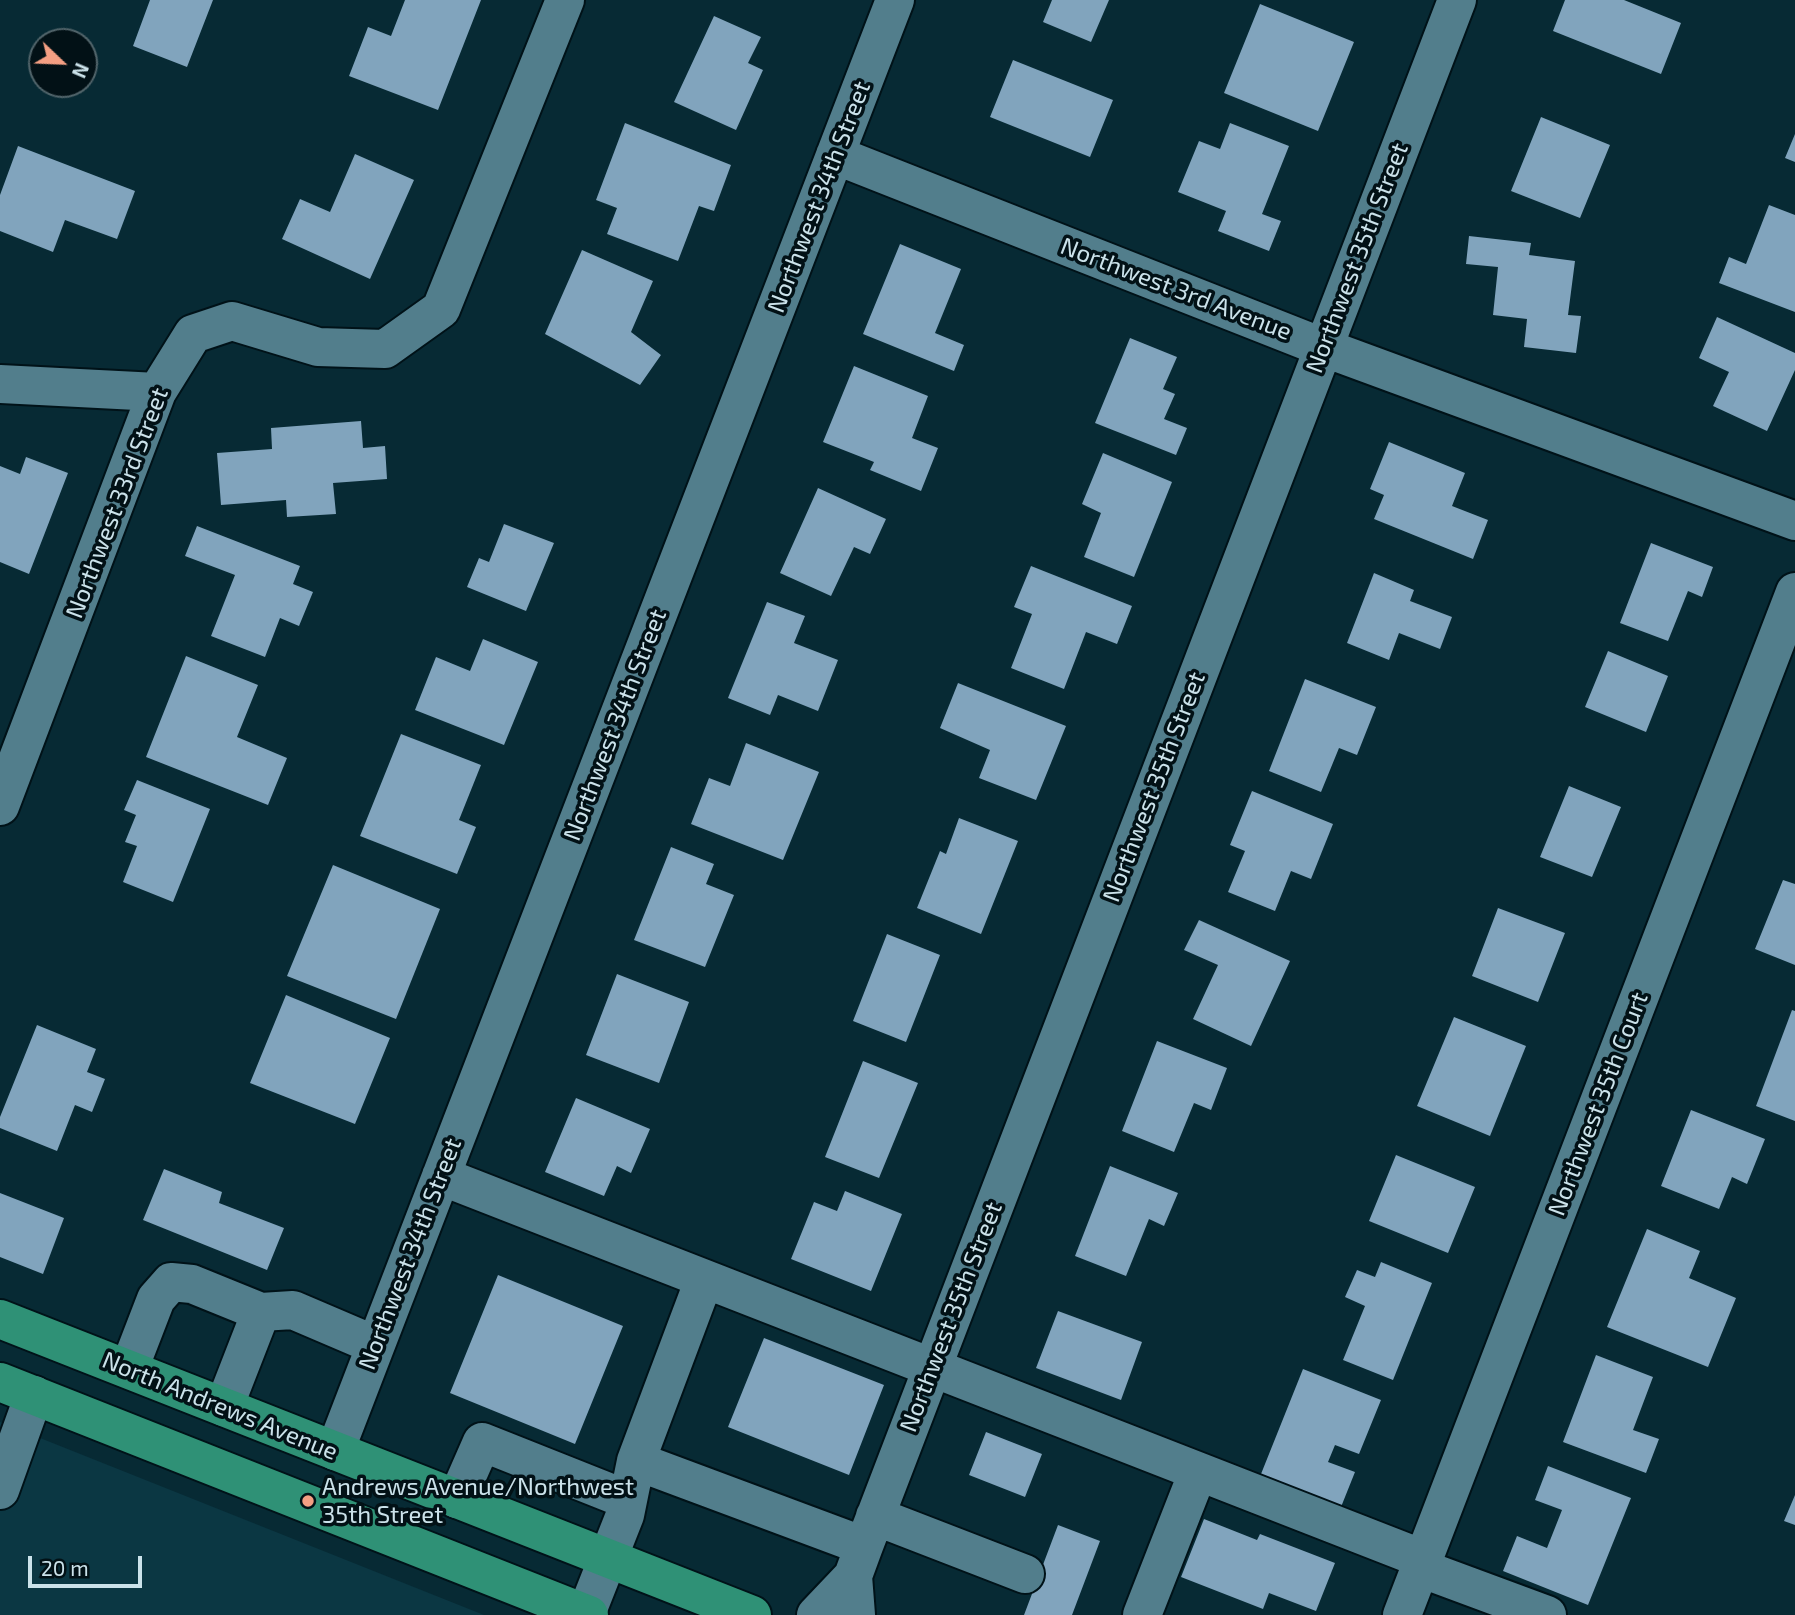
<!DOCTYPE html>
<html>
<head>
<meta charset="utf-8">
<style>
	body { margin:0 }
	#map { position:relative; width:1795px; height:1615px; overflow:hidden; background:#072a34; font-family:"Exo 2",sans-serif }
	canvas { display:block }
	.north { position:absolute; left:28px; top:28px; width:70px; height:70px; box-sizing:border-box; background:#021116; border:2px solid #52656b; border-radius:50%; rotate:113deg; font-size:19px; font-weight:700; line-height:28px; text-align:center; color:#cbe2ea }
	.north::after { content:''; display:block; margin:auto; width:24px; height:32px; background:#f39f83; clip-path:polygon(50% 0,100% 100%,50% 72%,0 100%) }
	.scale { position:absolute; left:28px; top:1556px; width:114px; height:32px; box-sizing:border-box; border:4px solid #cbe2ea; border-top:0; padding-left:9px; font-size:21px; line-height:24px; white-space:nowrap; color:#cbe2ea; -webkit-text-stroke:5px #021116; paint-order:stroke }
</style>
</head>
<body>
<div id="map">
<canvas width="1795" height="1615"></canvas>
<div class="north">N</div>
<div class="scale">20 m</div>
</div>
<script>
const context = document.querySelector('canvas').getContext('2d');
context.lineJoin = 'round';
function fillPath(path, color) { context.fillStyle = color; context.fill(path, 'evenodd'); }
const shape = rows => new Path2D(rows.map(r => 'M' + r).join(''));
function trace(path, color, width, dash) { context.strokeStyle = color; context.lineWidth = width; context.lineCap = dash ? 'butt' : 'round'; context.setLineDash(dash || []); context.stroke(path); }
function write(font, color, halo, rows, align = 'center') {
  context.font = font + ' "Exo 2",sans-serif'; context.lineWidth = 7; context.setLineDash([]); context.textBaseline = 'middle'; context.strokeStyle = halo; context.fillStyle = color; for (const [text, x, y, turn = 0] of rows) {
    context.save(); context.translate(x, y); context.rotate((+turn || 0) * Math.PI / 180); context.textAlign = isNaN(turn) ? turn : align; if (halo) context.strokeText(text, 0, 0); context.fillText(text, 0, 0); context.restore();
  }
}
fillPath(shape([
	[0,1422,484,1615,0,1615]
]), '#0b3743');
fillPath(shape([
	[150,0,213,0,187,67,133,46],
	[405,0,481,0,438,110,349,76,368,27,391,36],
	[1052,0,1109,0,1091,42,1043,22],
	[1565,0,1624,0,1681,23,1661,74,1553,31],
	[1260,4,1354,42,1318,131,1224,93],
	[714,16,761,37,748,63,763,70,736,130,674,102],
	[1013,60,1113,100,1090,157,990,117],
	[1541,117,1610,145,1580,218,1511,191],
	[625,123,731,165,714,211,699,206,678,261,607,234,617,208,596,200],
	[1230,123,1289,146,1262,214,1281,221,1269,251,1218,231,1226,211,1178,192,1199,141,1220,149],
	[1795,134,1795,162,1785,158],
	[18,146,135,191,117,239,65,220,53,252,0,231,0,195],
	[355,154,414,180,370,279,282,239,300,199,330,212],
	[1769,205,1795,215,1795,312,1719,283,1729,257,1746,264],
	[1469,236,1531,243,1529,255,1575,261,1568,315,1581,316,1576,353,1524,347,1527,319,1493,315,1498,267,1466,264],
	[900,244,961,269,935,333,964,345,954,371,863,334],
	[582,250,653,281,631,332,661,355,640,385,545,334],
	[1717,317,1795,353,1795,370,1767,431,1713,406,1729,372,1699,358],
	[1130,338,1177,357,1163,389,1175,394,1164,419,1187,428,1176,455,1095,423],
	[854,366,928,396,912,438,938,448,921,491,870,470,874,462,823,442],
	[361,421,363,448,385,446,387,479,333,483,336,514,287,517,286,500,221,505,217,453,272,449,271,428],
	[1389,442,1465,473,1452,506,1488,520,1473,559,1374,519,1384,495,1370,489],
	[1103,453,1172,482,1134,577,1084,557,1101,513,1082,504],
	[26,457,68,473,29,574,0,562,0,466,20,474],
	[818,488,886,519,870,554,854,547,831,596,780,573],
	[504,524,554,543,526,611,467,587,479,558,489,562],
	[197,526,300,566,293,584,313,592,299,626,280,618,265,657,211,636,235,575,185,556],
	[1651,543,1713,567,1702,597,1688,591,1668,641,1620,623],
	[1031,566,1132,606,1117,644,1086,632,1064,689,1011,668,1032,614,1014,607],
	[1374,573,1414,590,1410,601,1452,617,1440,649,1399,633,1389,660,1347,643],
	[767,602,805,616,794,643,838,660,818,711,778,695,770,715,728,698],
	[483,639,538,662,504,745,415,710,436,657,470,671],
	[1608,651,1668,676,1646,732,1585,707],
	[186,656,258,685,237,737,287,758,268,805,146,757],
	[1305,679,1376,707,1357,755,1339,748,1321,792,1269,771],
	[958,683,1066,726,1036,800,979,778,990,750,940,728],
	[401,734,481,765,459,820,476,827,457,874,360,836],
	[746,743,819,772,783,860,691,824,709,778,730,786],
	[137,780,210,809,173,902,123,882,137,846,125,842,136,815,124,810],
	[1569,786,1621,807,1592,877,1540,857],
	[1252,791,1333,824,1311,879,1291,871,1275,911,1228,892,1245,851,1230,845],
	[959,818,1018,841,981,934,917,908,940,851,946,854],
	[671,847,714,864,706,884,734,895,705,967,634,940],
	[333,865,440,909,396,1019,287,976],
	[1783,880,1795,884,1795,965,1755,949],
	[1498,908,1565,933,1538,1002,1472,976],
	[1199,920,1290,961,1251,1046,1193,1019,1218,965,1184,950],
	[887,934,940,955,906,1042,853,1021],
	[617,974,689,1002,659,1083,586,1055],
	[286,995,390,1038,355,1124,250,1083],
	[1792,1010,1795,1011,1795,1121,1756,1106],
	[1454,1017,1526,1046,1490,1136,1417,1106],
	[37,1025,96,1049,87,1072,105,1079,92,1112,75,1105,57,1151,0,1128,0,1117],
	[1157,1041,1227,1068,1211,1110,1194,1103,1174,1152,1122,1131],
	[863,1061,918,1083,879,1178,825,1157],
	[576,1098,650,1129,631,1173,617,1166,604,1196,545,1172],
	[1691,1110,1765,1139,1747,1184,1732,1177,1719,1209,1661,1186],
	[1396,1155,1475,1187,1448,1253,1369,1221],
	[1110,1166,1178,1193,1164,1226,1149,1219,1126,1276,1075,1256],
	[164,1169,222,1192,219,1203,284,1228,267,1270,143,1220],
	[845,1191,902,1214,871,1291,791,1259,814,1202,837,1211],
	[0,1193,64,1218,43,1274,0,1257],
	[1647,1229,1700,1251,1689,1278,1736,1298,1708,1367,1607,1327],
	[1381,1262,1432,1283,1393,1380,1343,1360,1365,1306,1345,1297,1357,1270,1375,1277],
	[498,1275,623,1326,575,1444,450,1393],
	[1058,1311,1142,1342,1121,1400,1036,1368],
	[764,1338,884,1385,849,1475,728,1427],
	[1596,1355,1653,1377,1633,1430,1659,1439,1646,1473,1563,1442],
	[1303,1369,1381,1400,1359,1454,1335,1445,1328,1462,1355,1472,1341,1507,1261,1474],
	[986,1432,1042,1454,1025,1497,969,1475],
	[1548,1466,1631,1498,1588,1605,1503,1571,1517,1536,1547,1548,1562,1510,1535,1500],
	[1795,1495,1795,1525,1784,1521],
	[1204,1519,1257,1540,1260,1534,1335,1563,1316,1611,1269,1593,1263,1609,1181,1577],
	[1058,1525,1100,1541,1072,1615,1024,1615]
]), '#81a4bd');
const minor = shape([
	[835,155,1322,347,1795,521],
	[0,384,157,392],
	[0,806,157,392,193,334,232,321,318,347,385,349,441,309,565,0],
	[441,1176,1423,1559],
	[129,1369,156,1299,171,1282,192,1284,261,1312,293,1310,375,1345],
	[224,1407,261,1312],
	[335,1451,895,0],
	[636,1461,864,1546],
	[0,1490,34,1395],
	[457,1499,482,1442,628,1500],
	[875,1516,1025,1574],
	[1420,1568,1547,1615],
	[586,1614,625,1515,636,1461,704,1280],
	[816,1615,853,1576],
	[856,1615,853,1576,864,1546,1457,0],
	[1142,1615,1198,1472],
	[1402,1615,1795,592]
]);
const major = shape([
	[0,1319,752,1615],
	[0,1382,589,1615]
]);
trace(minor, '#001218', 42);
trace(major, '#001218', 42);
trace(minor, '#527e8c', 38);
trace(major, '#2f9176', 38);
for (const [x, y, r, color] of [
	[308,1501,7,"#f39f83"]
]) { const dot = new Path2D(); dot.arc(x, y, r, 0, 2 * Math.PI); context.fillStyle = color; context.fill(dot); trace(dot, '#021116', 2.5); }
write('24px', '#cbe2ea', '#021116', [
	["Northwest 34th Street",819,197,-69],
	["Northwest 35th Street",1357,258,-69],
	["Northwest 3rd Avenue",1176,289,21],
	["Northwest 33rd Street",117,503,-69],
	["Northwest 34th Street",615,725,-69],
	["Northwest 35th Street",1154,787,-69],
	["Northwest 35th Court",1598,1104,-69],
	["Northwest 34th Street",410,1254,-69],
	["Northwest 35th Street",951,1317,-69],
	["North Andrews Avenue",220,1406,22]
]);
write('24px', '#cbe2ea', '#021116', [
	["Andrews Avenue/Northwest",322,1487],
	["35th Street",322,1515]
], 'left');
</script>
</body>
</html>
